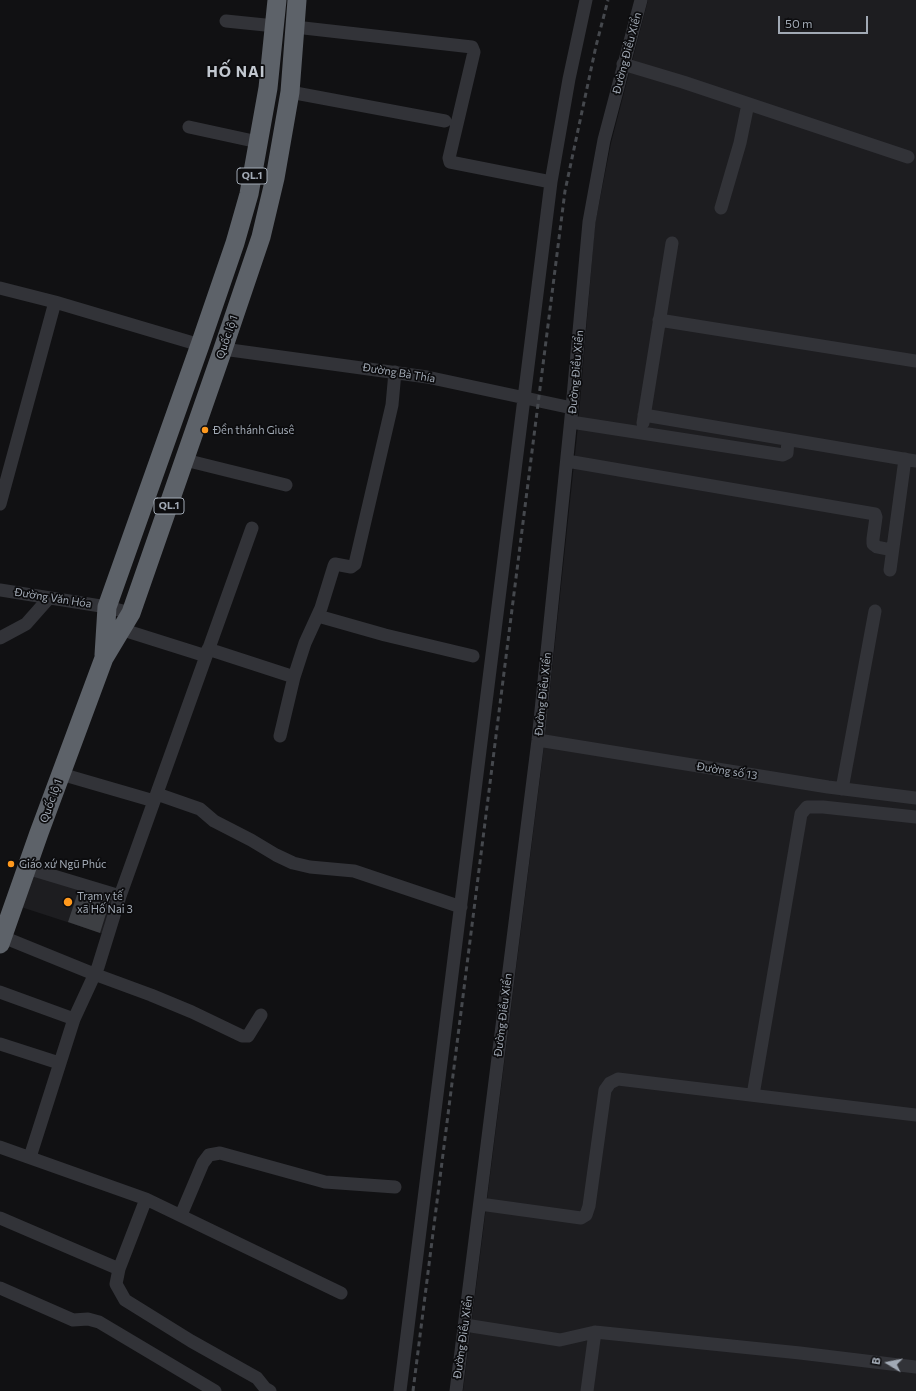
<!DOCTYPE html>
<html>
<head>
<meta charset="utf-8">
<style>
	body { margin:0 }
	#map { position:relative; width:916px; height:1391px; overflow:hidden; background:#111113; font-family:Commissioner,sans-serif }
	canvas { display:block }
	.north { position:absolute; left:868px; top:1343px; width:40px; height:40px; -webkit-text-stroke:3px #0c0c0e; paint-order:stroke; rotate:280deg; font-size:11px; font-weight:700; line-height:16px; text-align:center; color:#a1a9b4 }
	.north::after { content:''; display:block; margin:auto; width:14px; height:18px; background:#a1a9b4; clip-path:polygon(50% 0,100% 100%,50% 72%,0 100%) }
	.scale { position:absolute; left:778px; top:16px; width:90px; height:18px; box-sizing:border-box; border:2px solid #a1a9b4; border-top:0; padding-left:5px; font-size:12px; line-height:14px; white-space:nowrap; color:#a1a9b4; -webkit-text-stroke:3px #0c0c0e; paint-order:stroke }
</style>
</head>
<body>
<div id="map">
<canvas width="916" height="1391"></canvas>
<div class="north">B</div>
<div class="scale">50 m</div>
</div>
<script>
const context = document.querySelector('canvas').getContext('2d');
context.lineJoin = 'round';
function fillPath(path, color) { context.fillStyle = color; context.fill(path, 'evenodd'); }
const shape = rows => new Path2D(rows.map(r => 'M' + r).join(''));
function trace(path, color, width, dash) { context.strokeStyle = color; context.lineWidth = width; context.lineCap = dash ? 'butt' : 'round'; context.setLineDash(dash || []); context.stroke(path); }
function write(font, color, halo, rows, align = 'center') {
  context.font = font + ' Commissioner,sans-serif'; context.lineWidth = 3.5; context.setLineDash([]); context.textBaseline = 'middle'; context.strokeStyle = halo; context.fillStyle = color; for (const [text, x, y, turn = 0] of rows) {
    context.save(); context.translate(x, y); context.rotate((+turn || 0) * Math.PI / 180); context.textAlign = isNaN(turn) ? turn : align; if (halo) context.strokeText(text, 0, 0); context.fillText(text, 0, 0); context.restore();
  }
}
fillPath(shape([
	[648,0,916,0,916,1391,463,1391,544,746,578,426,595,224,611,143],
	[32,874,114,898,104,934,21,907]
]), '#1d1d20');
fillPath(shape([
	[78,892,110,901,100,933,68,922]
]), '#3d3f43');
trace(shape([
	[226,21,275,26],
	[295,27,472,47,474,52,449,158,450,162,551,182],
	[623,64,683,82,908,157],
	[290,92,445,121],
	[189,127,258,142],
	[721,208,740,143,748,104],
	[0,288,55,302,200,345],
	[659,320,916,361],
	[223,349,427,377,572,408],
	[644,415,916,461],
	[571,422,783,455,787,453,788,440],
	[643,423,672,243],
	[185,460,286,485],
	[567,461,875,514,876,517,873,539,873,544,877,547,892,550],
	[0,504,55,302],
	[890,570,905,459],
	[0,590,107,607,131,613],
	[318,616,385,635,473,656],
	[114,627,206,656],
	[0,638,26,624,49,598],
	[208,649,294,677],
	[280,736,294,677,305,643,321,608,334,566,335,564,351,567,355,564,392,405,395,372],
	[538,740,828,787,916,798],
	[61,774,154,801],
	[842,789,875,611],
	[157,794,200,809,214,821,251,840,276,855,293,863,310,867,354,871,461,907],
	[27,868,120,896],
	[3,937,94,974,151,995,192,1012,242,1036,248,1036,261,1015],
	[0,992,74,1019],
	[0,1044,59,1063],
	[753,1095,801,814,807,807,823,807,916,817],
	[0,1147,146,1199,341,1293],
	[30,1157,74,1019,98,967,120,896,252,528],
	[146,1199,119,1269,116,1284,125,1300,191,1341,257,1378,265,1388,270,1391],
	[480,1204,581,1218,586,1215,589,1206,605,1090,610,1083,618,1079,916,1115],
	[181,1215,203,1163,209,1155,220,1153,325,1182,395,1187],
	[0,1218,119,1269],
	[0,1288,73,1320,88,1319,99,1322,215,1391],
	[465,1325,560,1340,595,1332,800,1353,916,1367],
	[400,1391,551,182,569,79,586,0],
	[456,1391,538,740,572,408,589,222,604,140,641,0],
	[587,1391,595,1332]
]), '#323338', 13);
trace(shape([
	[104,655,107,607,200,345,235,243,249,194,268,88,277,0],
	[0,944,39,833,104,658,131,613,223,349,261,237,275,178,290,92,297,0]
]), '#5d6269', 19);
trace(shape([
	[413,1391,565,191,596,46,608,0]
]), '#45484d', 3, [5, 4]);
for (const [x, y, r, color] of [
	[205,430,4,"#ff991d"],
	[11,864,4,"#ff991d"],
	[68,902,5,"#ff991d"]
]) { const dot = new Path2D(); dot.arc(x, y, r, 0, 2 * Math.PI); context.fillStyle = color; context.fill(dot); trace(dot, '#0c0c0e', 1.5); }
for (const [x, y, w] of [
	[252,176,30],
	[169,506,30]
]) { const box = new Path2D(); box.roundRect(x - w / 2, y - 8, w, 16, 3); context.fillStyle = '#0c0c0e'; context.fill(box); trace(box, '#a1a9b4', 1); }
write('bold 10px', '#a1a9b4', null, [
	["QL.1",252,176],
	["QL.1",169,506]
]);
write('11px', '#a1a9b4', '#0c0c0e', [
	["Đường Điều Xiển",627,53,-75],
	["Quốc lộ 1",227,337,-71],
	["Đường Điều Xiển",576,372,-85],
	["Đường Bà Thía",399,373,9],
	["Đường Văn Hóa",53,598,9],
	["Đường Điều Xiển",543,694,-84],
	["Đường số 13",727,771,9],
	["Quốc lộ 1",51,801,-70],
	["Đường Điều Xiển",503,1015,-83],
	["Đường Điều Xiển",463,1337,-82]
]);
write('11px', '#a1a9b4', '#0c0c0e', [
	["Đền thánh Giusê",213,430],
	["Giáo xứ Ngũ Phúc",19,864],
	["Trạm y tế",77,896],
	["xã Hố Nai 3",77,909]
], 'left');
context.letterSpacing = '1px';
write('bold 15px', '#c2c8d0', '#0c0c0e', [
	["HỐ NAI",236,72]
]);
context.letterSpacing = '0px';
</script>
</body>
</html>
